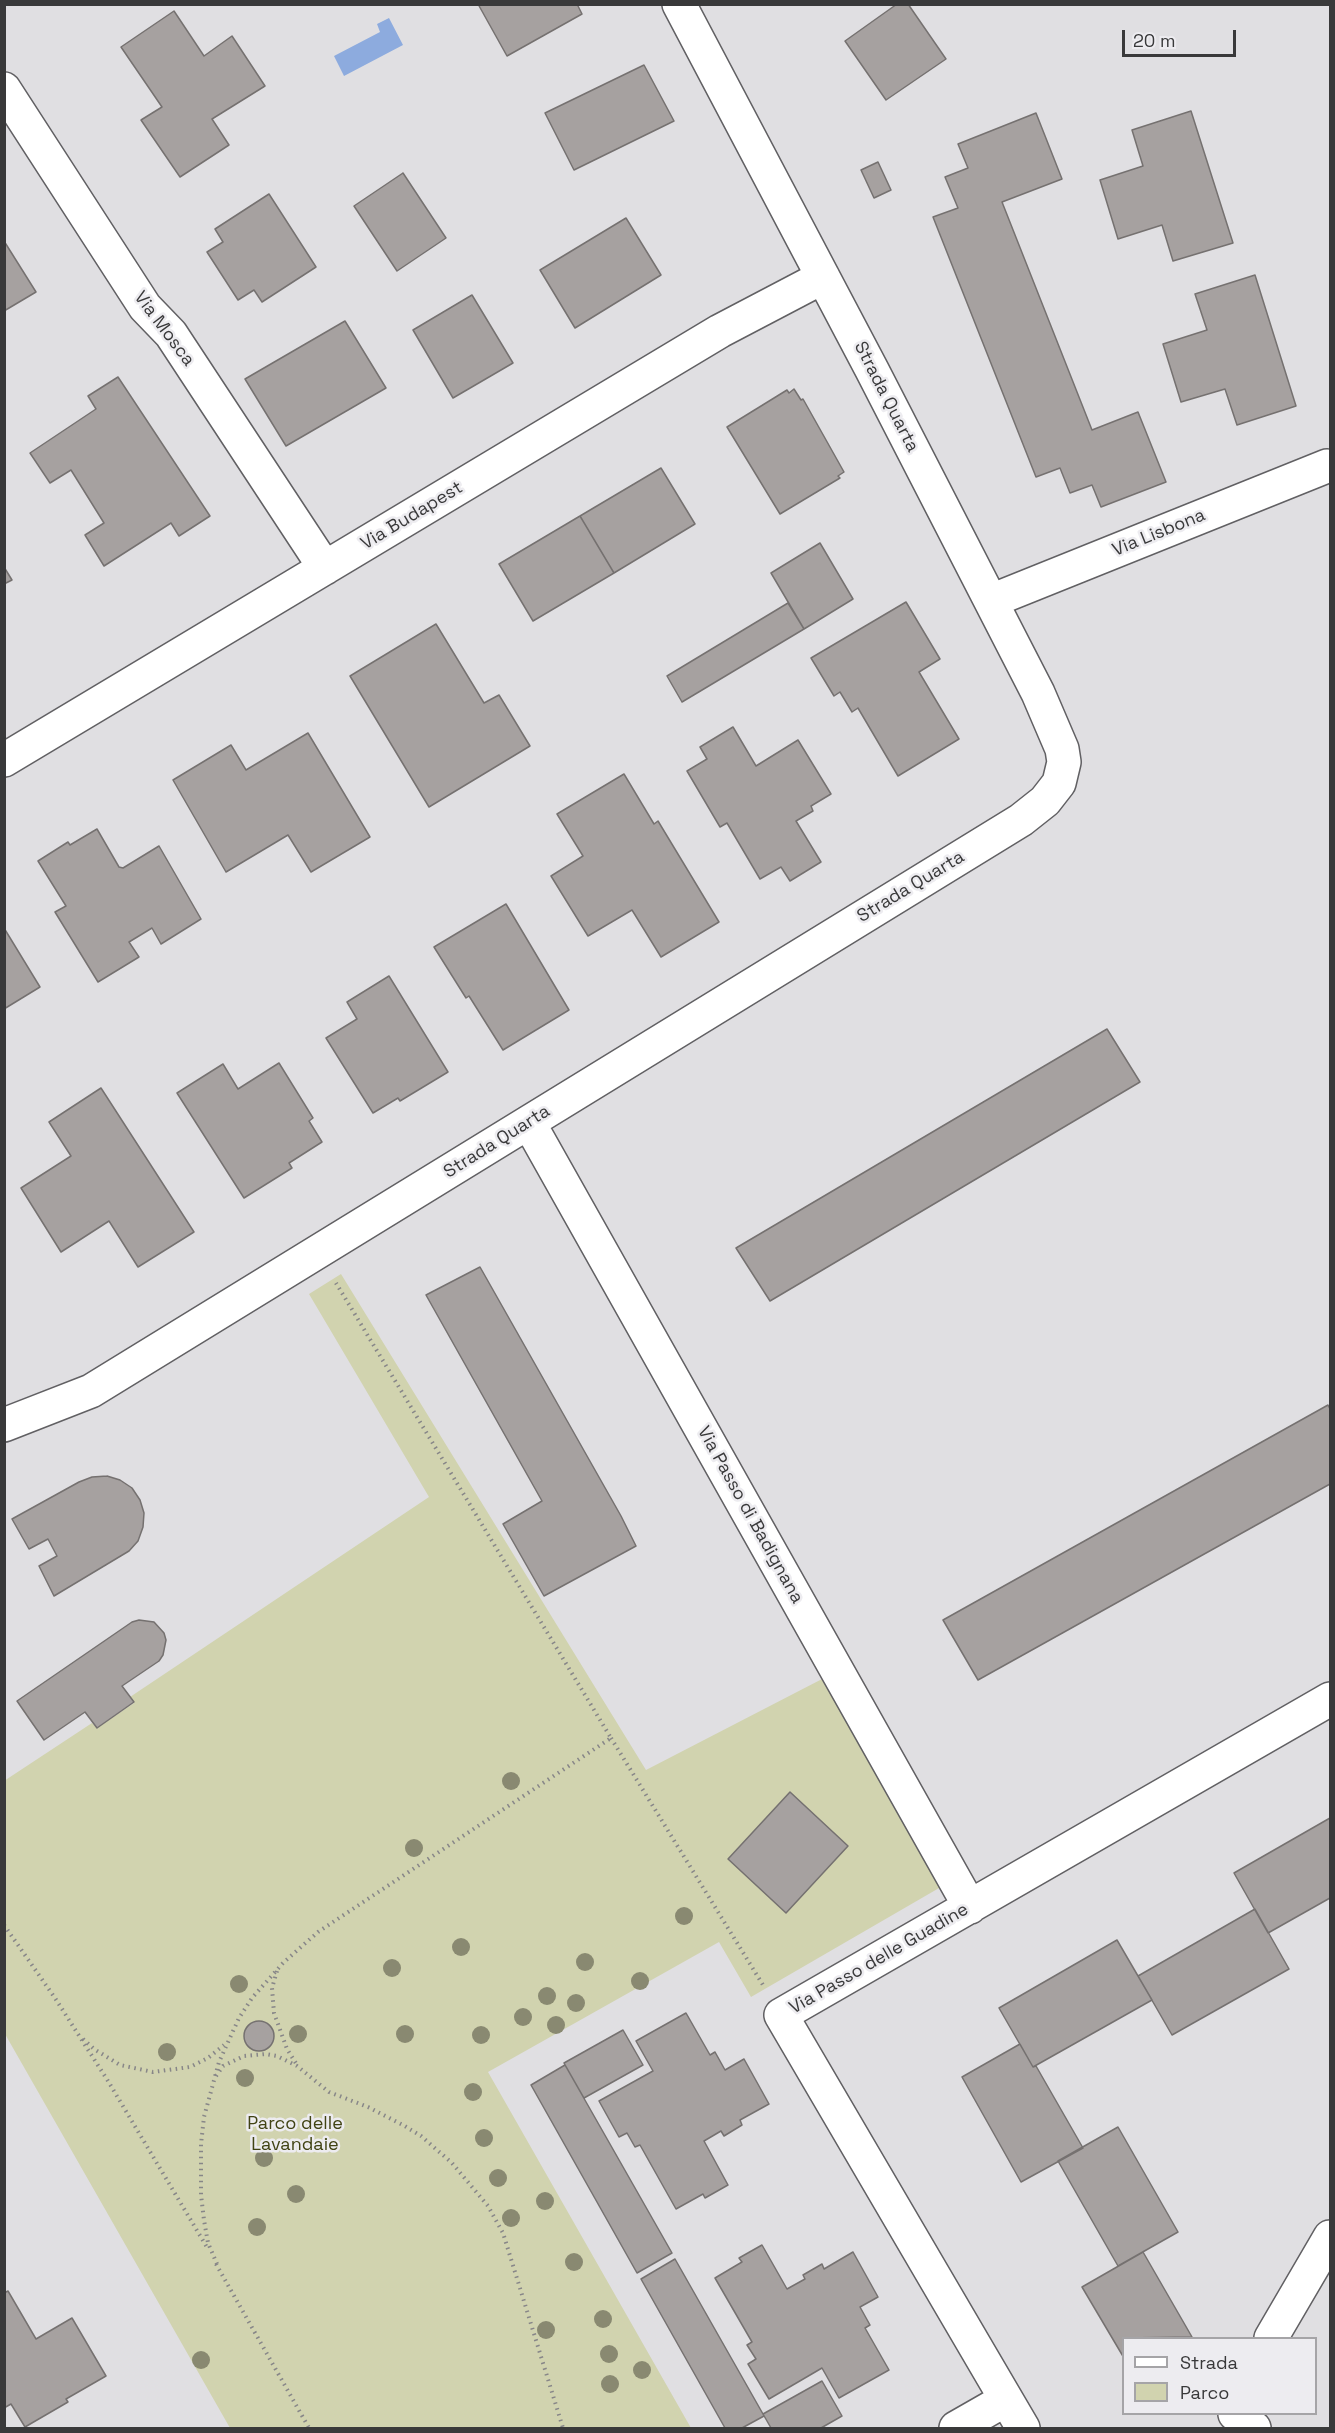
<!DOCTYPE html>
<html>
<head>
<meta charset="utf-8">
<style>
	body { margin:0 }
	#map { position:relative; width:1335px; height:2433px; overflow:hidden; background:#e0dfe2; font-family:"Space Grotesk",sans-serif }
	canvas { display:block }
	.frame { position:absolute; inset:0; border:6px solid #39393a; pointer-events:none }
	.legend { position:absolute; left:1122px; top:2337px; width:195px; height:78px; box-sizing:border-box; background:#edecf0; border:2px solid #a5a4a7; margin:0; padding:8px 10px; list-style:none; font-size:18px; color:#39393a }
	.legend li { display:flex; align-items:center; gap:12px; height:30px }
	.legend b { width:30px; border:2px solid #a5a4a7 }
	.scale { position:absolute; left:1122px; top:30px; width:114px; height:27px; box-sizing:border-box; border:3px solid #39393a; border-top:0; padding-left:8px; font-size:18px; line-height:21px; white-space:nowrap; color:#39393a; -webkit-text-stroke:4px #edecf0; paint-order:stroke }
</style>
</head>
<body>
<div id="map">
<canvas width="1335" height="2433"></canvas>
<div class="frame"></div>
<ul class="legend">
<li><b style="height:8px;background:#fff"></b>Strada</li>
<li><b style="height:16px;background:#d1d3af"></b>Parco</li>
</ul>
<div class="scale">20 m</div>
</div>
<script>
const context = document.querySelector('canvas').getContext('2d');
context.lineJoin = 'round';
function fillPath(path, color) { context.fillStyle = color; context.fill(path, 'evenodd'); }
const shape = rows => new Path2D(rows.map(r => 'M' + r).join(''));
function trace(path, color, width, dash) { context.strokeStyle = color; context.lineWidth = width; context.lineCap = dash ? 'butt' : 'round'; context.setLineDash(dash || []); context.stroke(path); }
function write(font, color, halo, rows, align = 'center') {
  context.font = font + ' "Space Grotesk",sans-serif'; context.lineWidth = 5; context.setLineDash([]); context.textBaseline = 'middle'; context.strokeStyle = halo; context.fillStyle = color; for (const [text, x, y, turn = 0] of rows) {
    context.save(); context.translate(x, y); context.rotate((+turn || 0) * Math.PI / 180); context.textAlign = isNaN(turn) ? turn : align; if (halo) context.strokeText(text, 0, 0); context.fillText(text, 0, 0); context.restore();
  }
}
fillPath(shape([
	[341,1274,646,1770,824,1678,946,1884,751,1997,719,1942,488,2072,691,2428,230,2428,5,2034,4,1781,92,1723,97,1728,134,1703,130,1697,429,1497,309,1294]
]), '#d1d3af');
fillPath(shape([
	[389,18,403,45,344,76,334,56,380,32,377,24]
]), '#8dabde');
const building = shape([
	[478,4,577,4,582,14,507,56,478,4],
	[897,4,908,4,946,59,886,100,845,41,897,4],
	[174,11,204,56,232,36,265,86,212,119,229,145,180,177,141,120,162,107,121,47,174,11],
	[644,65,674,121,574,170,545,113,644,65],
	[1191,111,1233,243,1173,261,1162,225,1118,239,1100,180,1143,166,1132,130,1191,111],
	[1036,113,1062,179,1002,202,1092,430,1138,412,1166,482,1101,507,1092,485,1070,493,1060,468,1036,477,933,217,958,208,945,177,968,168,958,144,1036,113],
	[878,162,891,190,874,198,861,170,878,162],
	[403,173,446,238,397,271,354,206,403,173],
	[269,194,316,267,262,302,254,290,238,300,207,252,223,242,215,229,269,194],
	[626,218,661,275,575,328,540,270,626,218],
	[4,241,36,292,4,311,4,241],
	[1255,275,1296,406,1237,425,1225,389,1181,402,1163,344,1207,330,1195,294,1255,275],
	[472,295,513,363,453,398,413,330,472,295],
	[345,321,386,388,286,446,245,379,345,321],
	[118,377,210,516,179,536,171,523,104,566,85,535,104,523,71,470,50,483,30,453,96,409,88,396,118,377],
	[794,389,801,400,803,399,844,472,838,476,840,478,780,514,727,427,787,390,789,393,794,389],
	[661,468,695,524,614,573,580,516,661,468],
	[580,516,614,573,533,621,499,564,580,516],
	[820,543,853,599,804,629,771,573,820,543],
	[4,567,12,580,4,584,4,567],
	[906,602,940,659,919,672,959,739,898,776,858,708,852,712,840,692,834,696,811,658,906,602],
	[788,603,804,629,682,702,667,676,788,603],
	[436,624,484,703,499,695,530,746,429,807,350,676,436,624],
	[733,727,756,766,798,740,831,794,811,806,813,811,796,821,821,862,790,881,781,867,760,879,727,823,720,827,687,771,707,759,700,747,733,727],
	[308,733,370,837,311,872,288,835,226,872,173,780,231,745,246,770,308,733],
	[624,774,654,824,658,821,719,922,661,957,632,910,588,936,551,876,583,856,557,814,624,774],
	[97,829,119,867,123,868,159,846,201,919,161,944,152,928,129,942,139,957,98,982,55,912,66,906,38,861,68,842,70,845,97,829],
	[506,904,569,1010,503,1050,469,996,466,998,434,947,506,904],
	[4,928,40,987,4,1009,4,928],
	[389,976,448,1072,400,1101,398,1098,373,1113,326,1038,357,1019,347,1002,389,976],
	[1107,1029,1140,1082,770,1301,736,1248,1107,1029],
	[279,1063,313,1118,309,1121,322,1142,289,1163,292,1168,244,1198,177,1093,223,1064,238,1089,279,1063],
	[101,1088,194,1232,138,1267,109,1221,61,1252,21,1188,71,1156,49,1122,101,1088],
	[480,1267,621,1516,636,1546,544,1596,503,1524,542,1501,426,1295,480,1267],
	[1328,1405,1330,1409,1330,1484,978,1680,943,1620,1328,1405],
	[107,1476,120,1480,132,1488,140,1500,144,1513,143,1527,138,1541,129,1551,54,1596,39,1566,57,1556,48,1539,29,1549,12,1519,79,1482,92,1477,107,1476],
	[139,1620,154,1622,164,1633,166,1640,163,1655,159,1661,122,1686,134,1702,97,1728,85,1712,44,1740,17,1701,132,1622,139,1620],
	[790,1792,848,1846,786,1913,728,1859,790,1792],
	[1330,1818,1330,1898,1268,1933,1234,1873,1330,1818],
	[1255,1909,1289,1969,1172,2035,1138,1976,1255,1909],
	[1117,1940,1152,2000,1033,2067,999,2008,1117,1940],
	[686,2013,710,2055,715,2052,725,2070,744,2059,769,2104,740,2120,742,2125,724,2136,721,2131,704,2141,728,2185,705,2198,703,2194,676,2209,640,2145,635,2147,627,2133,619,2137,599,2101,653,2071,636,2041,686,2013],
	'244 2036a15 15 0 1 1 30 0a15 15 0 1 1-30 0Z',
	[623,2030,643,2065,584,2098,564,2063,623,2030],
	[1020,2044,1033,2067,1036,2066,1083,2148,1021,2182,962,2077,1020,2044],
	[565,2065,672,2253,637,2273,531,2085,565,2065],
	[1118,2127,1178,2232,1118,2266,1058,2161,1118,2127],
	[762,2245,787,2289,805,2279,803,2275,822,2264,824,2269,853,2252,878,2297,860,2307,870,2325,865,2328,889,2370,839,2398,822,2368,769,2399,748,2364,756,2359,747,2345,752,2342,715,2278,742,2262,739,2258,762,2245],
	[1143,2252,1192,2337,1124,2338,1124,2358,1082,2287,1143,2252],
	[675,2259,763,2414,764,2416,742,2428,725,2428,641,2279,675,2259],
	[8,2291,36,2339,72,2318,106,2376,66,2399,68,2402,25,2427,11,2404,4,2408,4,2293,8,2291],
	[822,2381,842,2416,821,2428,771,2428,763,2414,822,2381]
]);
fillPath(building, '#a6a1a0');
trace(building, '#757170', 1.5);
const minor = shape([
	[4,89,145,307,171,334,325,568],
	[991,601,1327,466],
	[4,760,720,331,823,277],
	[529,1123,970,1907],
	[4,1425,91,1391,1021,820,1045,801,1059,783,1064,762,1062,749,1038,693,872,370,679,4],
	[1271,2338,1330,2237],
	[1235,2414,1254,2428],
	[956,2428,1005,2400],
	[1023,2428,781,2015,1330,1699]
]);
trace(minor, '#616063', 36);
trace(shape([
	[611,1738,763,1985],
	[4,1925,55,1998,108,2081,208,2249],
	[277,1971,272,1988,274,2013,287,2049,297,2065],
	[83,2039,94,2049,120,2065,153,2072,190,2067,208,2058,224,2045],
	[216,2076,223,2066,244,2056,266,2054,277,2056,297,2066,329,2092,368,2107,403,2125,421,2136,452,2163,488,2206,503,2233,563,2428],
	[216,2264,309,2428],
	[217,2264,208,2243,204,2220,201,2195,201,2144,204,2117,219,2062,239,2018,252,1998,283,1963,318,1932,611,1738,336,1283]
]), '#878688', 4, [1.5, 4.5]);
trace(minor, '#fff', 33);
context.fillStyle = '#898971';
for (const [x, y] of [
	[511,1781],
	[414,1848],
	[684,1916],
	[461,1947],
	[585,1962],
	[392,1968],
	[640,1981],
	[239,1984],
	[547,1996],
	[576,2003],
	[523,2017],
	[556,2025],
	[298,2034],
	[405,2034],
	[481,2035],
	[167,2052],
	[245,2078],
	[473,2092],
	[484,2138],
	[264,2158],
	[498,2178],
	[296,2194],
	[545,2201],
	[511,2218],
	[257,2227],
	[574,2262],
	[603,2319],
	[546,2330],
	[609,2354],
	[201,2360],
	[642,2370],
	[610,2384]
]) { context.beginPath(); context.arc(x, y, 9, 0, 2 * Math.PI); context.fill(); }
write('18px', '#39393a', '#edecf0', [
	["Via Mosca",164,329,53],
	["Strada Quarta",886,397,63],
	["Via Budapest",412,516,-31],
	["Via Lisbona",1159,533,-22],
	["Strada Quarta",911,887,-31],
	["Strada Quarta",497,1142,-32],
	["Via Passo di Badignana",750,1515,61],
	["Via Passo delle Guadine",879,1959,-30]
]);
write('18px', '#414314', '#edecf0', [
	["Parco delle",295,2124],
	["Lavandaie",295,2145]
]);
</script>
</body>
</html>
